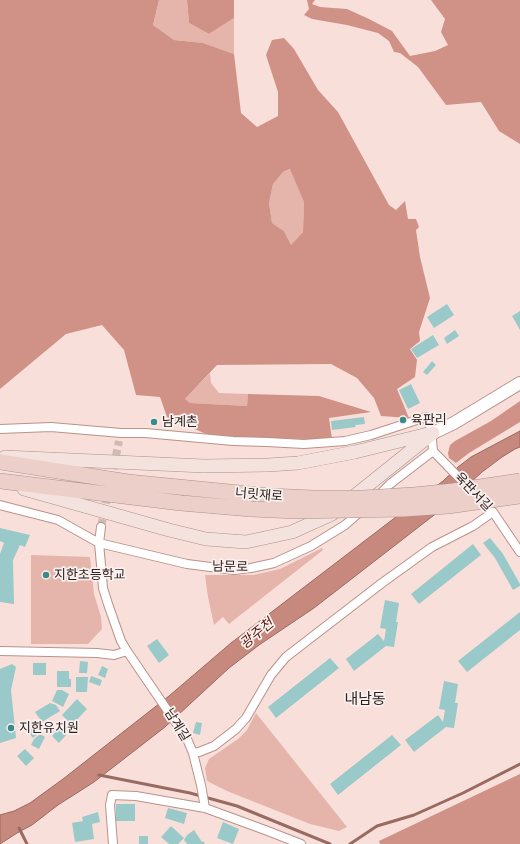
<!DOCTYPE html>
<html>
<head>
<meta charset="utf-8">
<style>
	body { margin:0 }
	canvas { display:block; background:#f9dfda }
</style>
</head>
<body>
<canvas width="520" height="844"></canvas>
<script>
const context = document.querySelector('canvas').getContext('2d');
context.lineJoin = 'round';
function fillPath(path, color) { context.fillStyle = color; context.fill(path, 'evenodd'); }
const shape = rows => new Path2D(rows.map(r => 'M' + r).join(''));
function trace(path, color, width, dash) { context.strokeStyle = color; context.lineWidth = width; context.lineCap = dash ? 'butt' : 'round'; context.setLineDash(dash || []); context.stroke(path); }
function write(font, color, halo, rows, align = 'center') {
  context.font = font + ' "Roboto Serif","Noto Sans KR",serif'; context.lineWidth = 3.5; context.setLineDash([]); context.textBaseline = 'middle'; context.strokeStyle = halo; context.fillStyle = color; for (const [text, x, y, turn = 0] of rows) {
    context.save(); context.translate(x, y); context.rotate((+turn || 0) * Math.PI / 180); context.textAlign = isNaN(turn) ? turn : align; if (halo) context.strokeText(text, 0, 0); context.fillText(text, 0, 0); context.restore();
  }
}
fillPath(shape([
	[159,0,187,0,189,23,209,34,234,18,234,54,203,43,174,40,153,25],
	[291,169,304,202,303,232,291,245,284,231,272,223,269,203,273,184,283,172],
	[210,373,211,383,219,393,248,394,247,406,190,403,185,399],
	[322,548,323,550,229,624,223,617,214,625,208,597,205,575,253,575,280,569],
	[31,555,90,557,94,594,101,617,102,629,88,644,31,644],
	[256,713,347,827,339,831,310,824,227,791,207,781,205,768,209,759,238,739,247,730]
]), '#e5b4ab');
fillPath(shape([
	[0,0,159,0,153,25,174,40,203,43,234,54,241,113,257,127,278,116,278,92,266,55,272,40,284,38,294,49,318,90,338,112,389,205,396,210,405,201,408,219,416,219,419,227,416,230,420,257,430,298,419,332,420,341,410,349,417,360,415,377,397,389,409,418,381,416,374,398,357,378,331,364,217,365,185,399,190,403,247,406,248,394,319,396,371,412,329,418,332,439,305,439,213,437,167,417,160,397,136,395,124,350,102,325,66,334,0,389],
	[290,169,304,202,303,232,291,245,284,231,272,223,269,203,273,184,283,172],
	[187,0,234,0,234,18,209,34,189,23],
	[307,0,315,0,312,4,320,7,347,9,369,19,392,31,410,56,435,51,448,45,441,32,445,19,431,0,520,0,520,144,499,131,481,102,446,105,418,67,400,53,394,52,389,41,378,33,347,25,312,19,304,15,309,9],
	[520,401,520,422,469,453,456,463,449,458,448,453,450,445,455,441,491,421],
	[520,774,520,844,380,844,379,841]
]), '#d09286');
const water = shape([
	[520,431,520,447,515,449,502,457,482,472,438,512,314,608,259,645,229,668,165,727,94,782,58,805,32,825,17,833,0,844,0,815,14,811,30,803,63,779,169,696,231,643,443,481,458,467,471,457,520,431]
]);
fillPath(water, '#c7897e');
trace(water, '#996a61', 1);
trace(shape([
	[99,775,190,793,237,806,330,844],
	[19,828,27,844],
	[350,844,377,826,414,815,463,793,520,764]
]), '#996a61', 3);
fillPath(shape([
	[447,304,454,315,434,328,427,317],
	[520,311,520,330,512,316],
	[455,330,459,336,447,344,444,338],
	[433,335,439,345,417,358,411,349],
	[432,361,436,365,427,375,423,372],
	[411,384,420,403,408,409,399,390],
	[364,417,365,424,355,425,356,427,332,430,331,421],
	[0,528,30,535,25,547,20,545,13,560,14,604,0,602,0,554,4,543,0,541],
	[490,538,503,554,520,584,520,586,513,590,495,558,483,543],
	[473,544,481,555,419,604,411,594],
	[385,600,399,603,396,622,398,622,394,647,386,646,354,671,346,659,378,634,384,641,386,629,380,628],
	[520,612,520,630,467,672,458,661],
	[157,639,169,655,159,663,147,646],
	[330,658,339,668,276,718,268,707],
	[80,661,88,662,87,673,79,673],
	[33,663,46,663,46,675,33,675],
	[12,664,16,667,11,690,16,738,0,743,0,669],
	[102,666,108,669,105,678,98,675],
	[57,671,69,671,69,679,71,679,71,687,57,687],
	[91,676,102,680,100,686,89,682],
	[76,677,88,677,87,692,76,692],
	[444,681,458,684,455,703,458,703,454,728,446,727,414,752,405,740,438,715,443,722,445,710,439,709],
	[57,690,62,690,69,694,63,707,52,701],
	[77,699,87,709,72,725,62,715],
	[50,703,56,705,60,711,42,722,35,712],
	[32,722,40,732,33,738,25,728],
	[196,722,202,723,200,735,193,733],
	[60,727,67,734,59,743,52,736],
	[40,734,45,737,39,749,31,745,34,739],
	[392,735,401,745,338,795,330,784],
	[25,749,34,758,26,766,17,756],
	[116,804,135,804,135,821,116,821],
	[168,808,187,813,184,824,165,818],
	[98,812,100,822,92,824,94,839,75,842,72,823,83,821,82,817],
	[223,822,239,829,233,844,217,838],
	[171,826,184,838,178,844,169,844,161,837],
	[194,830,202,842,203,841,205,844,187,844,184,840,187,835],
	[139,836,148,836,148,844,139,844]
]), '#9ac9ca');
trace(shape([
	[111,481,119,441],
	[101,527,108,492]
]), '#d1b9b4', 8, [8, 4]);
const street = shape([
	[0,429,51,427,121,433,145,433,233,441,267,442,304,444,345,441,371,435,426,417,433,433,432,440,433,451,471,490],
	[377,497,390,484,433,451],
	[482,501,493,512,520,552],
	[0,505,58,520,99,543,187,564,234,570,251,568,274,563,311,546,345,525,361,511],
	[101,527,99,543,102,576,103,588,108,604,121,641,127,651,187,739,193,753,201,785,205,808],
	[0,651,97,653,114,655,127,651],
	[193,753,199,752,214,746,236,729,246,718,271,675,286,657,382,583,432,547,473,526,493,512],
	[113,844,110,805,112,795,136,796,205,808,265,830,301,844]
]);
const secondary = shape([
	[433,433,454,423,520,383]
]);
const primary = shape([
	[5,457,204,466,268,465,298,463,355,452,428,434],
	[24,489,169,530,206,539,246,542,292,532,332,514,433,433]
]);
const highway = shape([
	[0,462,128,482,270,496],
	[0,481,181,503,251,509]
]);
trace(street, '#b9928a', 10);
trace(secondary, '#b9928a', 14);
trace(primary, '#aa928d', 14);
trace(highway, '#aa928d', 16);
trace(street, '#fff', 8);
trace(secondary, '#fff', 12);
trace(primary, '#f4e2df', 13);
trace(highway, '#edcfc9', 15);
const highwayBridge = shape([
	[270,496,313,498,363,498,414,495,453,491,520,481],
	[251,509,296,511,404,509,448,506,520,496]
]);
trace(highwayBridge, '#aa928d', 16, []);
trace(highwayBridge, '#edcfc9', 15);
for (const [x, y, r, color] of [
	[403,420,4,"#408889"],
	[154,422,4,"#408889"],
	[46,575,4,"#408889"],
	[11,728,4,"#408889"]
]) { const dot = new Path2D(); dot.arc(x, y, r, 0, 2 * Math.PI); context.fillStyle = color; context.fill(dot); trace(dot, '#f9f1ef', 1.5); }
write('13px', '#2f201d', '#f9f1ef', [
	["육판리",411,420],
	["남계촌",162,422],
	["지한초등학교",54,575],
	["지한유치원",19,728]
], 'left');
write('13px', '#2f201d', '#f9f1ef', [
	["육판서길",473,492,46],
	["너릿재로",259,495,5],
	["남문로",230,567,1],
	["남계길",177,725,58]
]);
write('italic 14px', '#5f150b', '#f9f1ef', [
	["광주천",257,634,-40]
]);
write('15px', '#2f201d', '#f9f1ef', [
	["내남동",365,700]
]);
</script>
</body>
</html>
